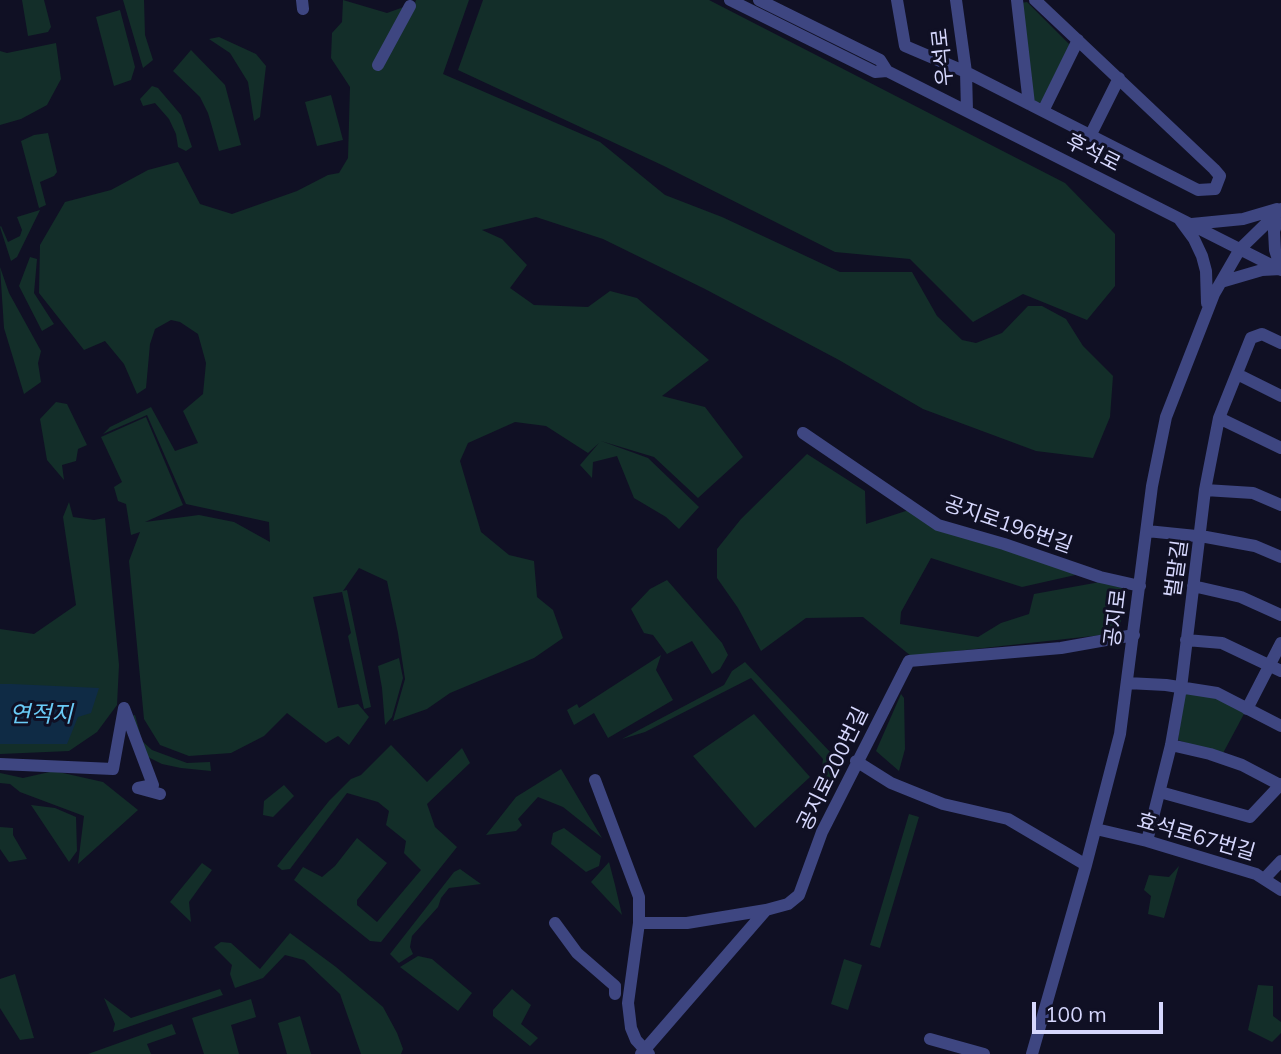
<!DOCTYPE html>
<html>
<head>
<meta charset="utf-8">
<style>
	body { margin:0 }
	#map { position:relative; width:1281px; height:1054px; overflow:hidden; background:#101024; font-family:Mulish,sans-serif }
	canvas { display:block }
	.scale { position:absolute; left:1032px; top:1002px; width:131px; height:32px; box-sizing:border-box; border:4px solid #d6d7fd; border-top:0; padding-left:9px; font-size:21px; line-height:24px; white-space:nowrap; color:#d6d7fd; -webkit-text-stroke:5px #101024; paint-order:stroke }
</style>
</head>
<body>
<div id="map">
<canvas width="1281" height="1054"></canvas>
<div class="scale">100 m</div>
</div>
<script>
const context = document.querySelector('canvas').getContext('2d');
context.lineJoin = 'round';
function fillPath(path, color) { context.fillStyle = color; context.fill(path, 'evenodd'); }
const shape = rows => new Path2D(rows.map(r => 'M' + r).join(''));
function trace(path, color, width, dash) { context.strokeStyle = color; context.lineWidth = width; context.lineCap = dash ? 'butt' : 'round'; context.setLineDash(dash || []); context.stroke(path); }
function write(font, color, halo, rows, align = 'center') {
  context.font = font + ' Mulish,"Noto Sans KR",sans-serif'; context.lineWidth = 6; context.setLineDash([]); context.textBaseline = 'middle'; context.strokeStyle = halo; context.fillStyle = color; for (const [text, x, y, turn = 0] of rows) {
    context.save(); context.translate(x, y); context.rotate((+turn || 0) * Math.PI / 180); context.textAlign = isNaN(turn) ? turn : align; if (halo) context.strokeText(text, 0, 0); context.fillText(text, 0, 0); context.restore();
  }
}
fillPath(shape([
	[22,0,44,0,51,27,48,32,28,36],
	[123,0,144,0,145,35,153,60,143,68],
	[343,0,387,13,415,3,416,0,469,0,443,74,600,142,665,195,722,217,840,272,912,272,937,316,962,340,976,343,1002,333,1028,306,1042,306,1066,319,1083,346,1113,376,1110,417,1093,458,1036,451,923,409,839,360,705,289,603,239,536,217,482,230,502,239,527,265,510,288,534,305,588,307,610,291,637,298,709,360,662,396,705,407,743,457,698,498,654,457,601,441,648,458,699,507,679,529,666,517,634,498,617,456,593,462,592,478,580,465,599,443,588,453,546,426,515,422,468,443,460,461,481,532,509,555,534,561,537,597,553,610,563,638,534,658,450,693,427,709,393,721,405,679,398,633,387,581,359,568,343,591,347,590,371,707,364,709,362,700,348,636,351,633,342,592,313,597,338,708,358,704,369,717,349,745,338,736,326,743,287,713,264,736,231,753,189,756,160,745,144,719,129,561,140,532,131,535,126,504,118,501,114,487,122,482,101,437,146,417,183,505,145,522,199,515,234,522,270,542,269,522,186,504,147,415,103,434,110,427,151,407,175,451,198,443,183,411,203,394,206,363,198,334,180,322,171,320,155,329,150,344,146,388,137,394,124,364,105,341,84,350,39,293,40,245,65,202,111,190,148,170,178,162,200,204,232,214,297,191,328,175,339,173,348,158,350,87,331,58,332,33,342,22],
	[483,0,709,0,1065,183,1115,234,1115,286,1087,320,1023,294,973,322,910,259,835,252,664,166,458,70],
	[1027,2,1071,46,1044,103,1034,102,1021,3],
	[120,10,135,67,131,80,114,86,96,17],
	[219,37,256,54,266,66,260,117,254,121,248,82,230,53,209,39],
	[56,43,61,79,47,105,21,119,0,125,0,51,7,53],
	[191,50,225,85,241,145,219,151,208,113,200,97,173,71],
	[152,86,158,88,181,115,192,147,186,151,178,147,176,134,169,119,155,103,143,106,140,99],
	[331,95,343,140,317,146,305,102],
	[48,133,57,172,54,176,40,182,46,205,39,208,21,141,34,135],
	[40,210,17,257,11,261,0,227,1,226,8,242,20,236,22,230,17,217],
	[30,257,37,259,34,293,54,324,42,331,19,286],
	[0,267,9,293,41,351,38,363,41,382,24,394,4,328],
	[56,402,67,404,87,445,78,449,76,461,62,465,64,480,47,460,40,419],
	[807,454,865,491,866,524,915,508,939,521,1093,571,1022,587,931,558,901,612,900,624,978,637,1001,623,1029,614,1034,594,1111,580,1124,581,1120,633,911,656,863,617,806,618,761,651,738,608,717,578,717,549,741,519],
	[69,502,73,517,94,520,105,518,119,665,117,705,97,732,69,751,0,754,0,629,34,634,76,605,63,517],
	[667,580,722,643,728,655,720,669,712,674,692,641,667,654,653,635,644,633,631,609,650,589],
	[661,655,656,670,673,700,608,738,594,713,574,725,567,710,577,704,579,708],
	[399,658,403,678,392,717,385,725,382,688,378,666],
	[745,662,832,754,838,769,829,794,818,800,823,759,751,678,645,732,622,739,724,685,732,671],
	[1185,689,1223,697,1245,712,1222,755,1178,740],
	[901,694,904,698,905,749,899,771,876,751],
	[754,714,810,777,755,828,693,756],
	[135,715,142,741,152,750,187,763,210,762,211,771,181,768,162,764,144,755,128,717],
	[391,745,427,782,462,748,470,763,427,804,435,827,457,847,381,942,370,941,294,880,303,867,322,877,335,866,357,838,387,863,357,900,357,905,377,922,421,870,404,853,406,841,386,825,389,811,378,802,347,793,290,869,282,870,277,866,329,801,351,779,361,775],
	[561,769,602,838,563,807,538,797,518,819,522,825,516,831,486,835,516,797],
	[54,771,103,782,138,810,78,864,84,816,20,792,10,784,0,783,0,773,23,778],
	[284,785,294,796,273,817,263,815,264,801],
	[31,805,55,808,76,817,77,851,69,862],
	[909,814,919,817,880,948,870,945],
	[0,827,13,828,13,835,27,859,9,862,0,849],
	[564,828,601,856,599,866,586,872,551,844,553,833],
	[609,862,615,885,622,915,591,882],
	[202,863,212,870,189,902,191,922,170,902],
	[1179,866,1164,918,1148,914,1151,896,1144,890,1149,875,1169,877],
	[460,869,481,884,449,888,441,898,438,907,412,936,410,947,413,954,399,963,390,954,454,872],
	[290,933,336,967,383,1007,397,1033,403,1049,401,1054,361,1054,340,994,304,960,285,955,263,978,235,988,230,974,232,965,214,947,221,942,231,943,260,969],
	[418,956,432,959,472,993,458,1011,400,967],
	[844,959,862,965,848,1010,831,1004],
	[15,974,34,1038,20,1040,0,1008,0,979],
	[1258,985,1273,986,1273,1016,1281,1022,1281,1033,1272,1042,1248,1030],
	[220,989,223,995,113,1032,115,1024,104,998,131,1018],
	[512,989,531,1005,521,1024,538,1038,530,1046,493,1016,493,1010],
	[251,999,256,1017,231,1025,239,1054,204,1054,192,1018],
	[300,1016,311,1054,287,1054,278,1023],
	[172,1024,176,1034,147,1044,151,1054,88,1054]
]), '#132e29');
fillPath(shape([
	[0,684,12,684,99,688,91,713,78,717,67,744,0,744]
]), '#0f2b45');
trace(shape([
	[302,0,303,9],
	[730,0,875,72,887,71],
	[759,0,880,60,887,71,1281,270],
	[897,0,905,46,966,72,1198,190,1215,189,1220,176,1214,169,1035,0],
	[956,0,966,72,967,111],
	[1017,0,1029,104],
	[378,65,410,6],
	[1043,111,1078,40],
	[1091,134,1119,78],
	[1180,220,1194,239,1202,256,1206,271,1207,303],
	[1192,224,1243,219,1277,209],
	[1221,282,1262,270,1281,269,1275,250,1274,231,1281,213],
	[1237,374,1281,396],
	[1219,418,1281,448],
	[803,433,938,525,1004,544,1100,577,1140,586],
	[1205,490,1253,493,1281,505],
	[1147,531,1206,537,1255,546,1281,557],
	[1193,586,1241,597,1281,615],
	[1186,640,1222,643,1281,671],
	[1127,683,1166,685,1217,693,1281,726],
	[1247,709,1281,643],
	[1171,745,1210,754,1242,765,1280,785],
	[856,761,891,783,943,804,1008,819,1086,865],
	[0,764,113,769,124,708,153,785,138,788,160,794],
	[595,780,639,897,639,923],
	[1160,792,1250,817,1281,784],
	[1096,829,1147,841,1256,874,1281,890],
	[1147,841,1171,745,1181,688,1205,490,1219,418,1251,338,1262,334,1281,343],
	[1264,879,1281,861],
	[555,923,577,953,615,986,615,994],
	[930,1039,984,1054],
	[641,1054,766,910,788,904,799,895,822,832,909,661,1061,648,1134,635],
	[649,1054,636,1040,631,1028,628,1003,639,923,687,923,766,910],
	[1032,1054,1086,865,1120,734,1152,486,1166,417,1214,294,1240,249,1281,209]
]), '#3e4681', 12);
write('21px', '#d6d7fd', '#101024', [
	["우석로",943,57,-96],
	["후석로",1093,153,27],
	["공지로196번길",1008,525,19],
	["벌말길",1177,569,-82],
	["공지로",1116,618,-83],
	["공지로200번길",833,769,-64],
	["효석로67번길",1196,837,16]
]);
write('italic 23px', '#6acbf7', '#101024', [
	["연적지",41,715]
]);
</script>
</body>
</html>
